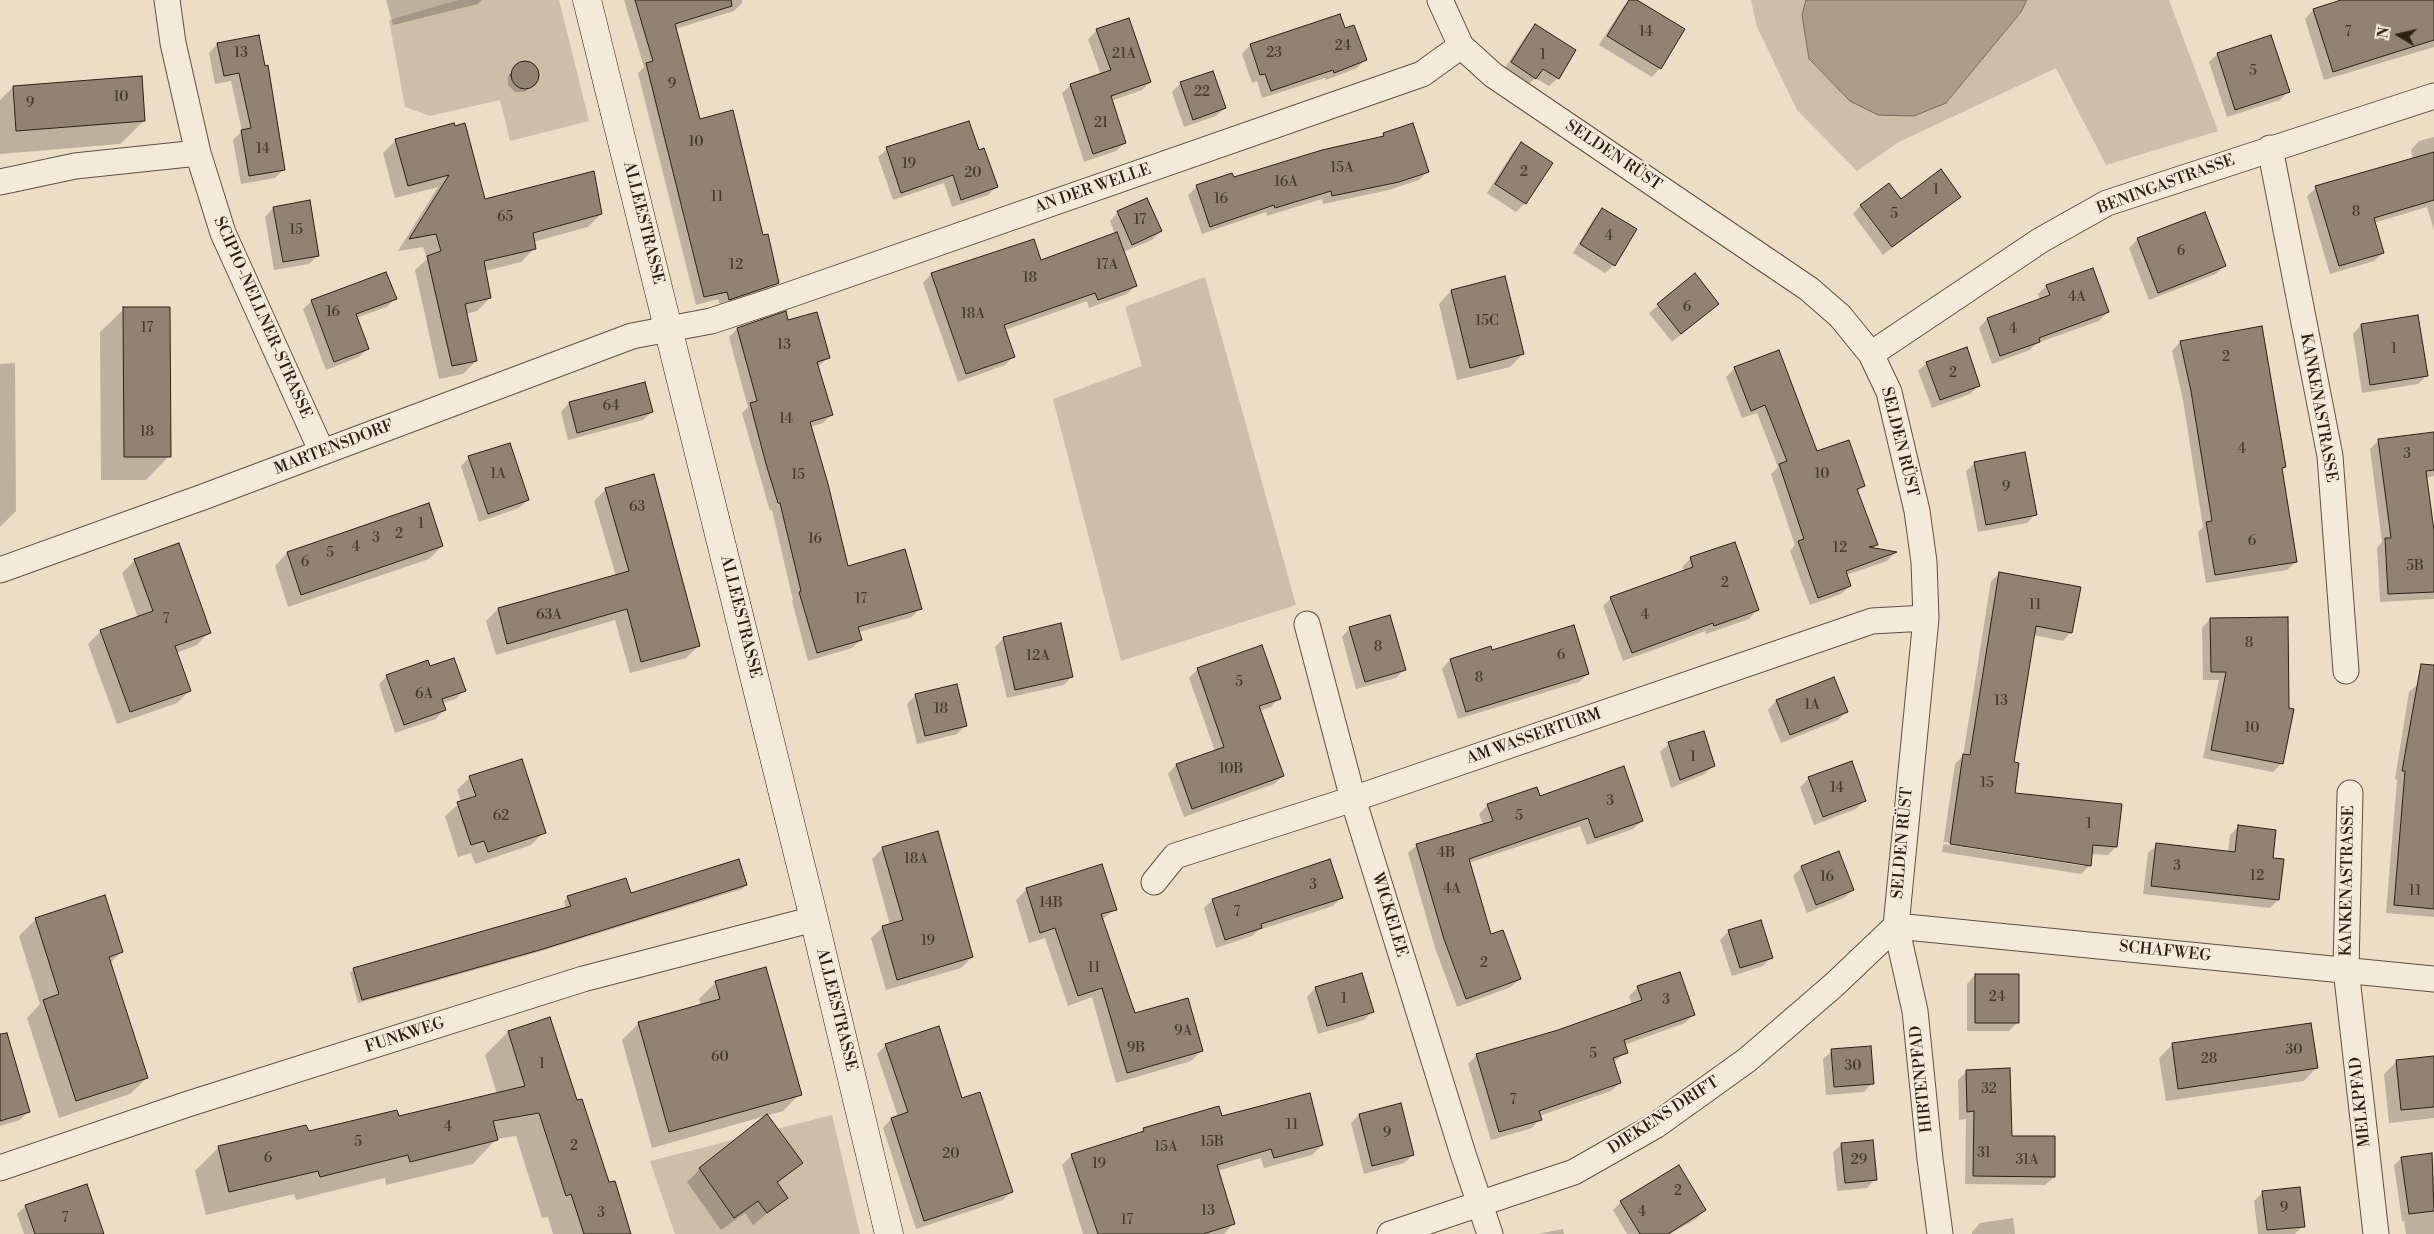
<!DOCTYPE html>
<html>
<head>
<meta charset="utf-8">
<style>
	body { margin:0 }
	#map { position:relative; width:2434px; height:1234px; overflow:hidden; background:#ecdec4; font-family:"Libre Bodoni",serif }
	canvas { display:block }
	.north { position:absolute; left:2374px; top:10px; width:50px; height:50px; -webkit-text-stroke:4px #f3ead9; paint-order:stroke; rotate:279deg; font-size:14px; font-weight:700; line-height:20px; text-align:center; color:#2d2017 }
	.north::after { content:''; display:block; margin:auto; width:18px; height:22px; background:#2d2017; clip-path:polygon(50% 0,100% 100%,50% 72%,0 100%) }
</style>
</head>
<body>
<div id="map">
<canvas width="2434" height="1234"></canvas>
<div class="north">N</div>
</div>
<script>
const context = document.querySelector('canvas').getContext('2d');
context.lineJoin = 'round';
function fillPath(path, color) { context.fillStyle = color; context.fill(path, 'evenodd'); }
const shape = rows => new Path2D(rows.map(r => 'M' + r).join(''));
function trace(path, color, width, dash) { context.strokeStyle = color; context.lineWidth = width; context.lineCap = dash ? 'butt' : 'round'; context.setLineDash(dash || []); context.stroke(path); }
function write(font, color, halo, rows, align = 'center') {
  context.font = font + ' "Libre Bodoni",serif'; context.lineWidth = 4.5; context.setLineDash([]); context.textBaseline = 'middle'; context.strokeStyle = halo; context.fillStyle = color; for (const [text, x, y, turn = 0] of rows) {
    context.save(); context.translate(x, y); context.rotate((+turn || 0) * Math.PI / 180); context.textAlign = isNaN(turn) ? turn : align; if (halo) context.strokeText(text, 0, 0); context.fillText(text, 0, 0); context.restore();
  }
}
fillPath(shape([
	[458,0,559,0,589,121,510,141,500,100,430,116,405,107,389,20],
	[1751,0,1806,0,1803,15,1809,60,1850,101,1946,103,2021,12,2027,0,2169,0,2218,131,2106,165,2056,68,1899,142,1857,171,1797,110,1757,27],
	[1205,277,1296,605,1121,661,1053,399,1142,366,1125,307],
	[832,1115,860,1234,675,1234,650,1161]
]), '#ccbea7');
const water = shape([
	[1806,0,2027,0,2021,12,1946,103,1914,116,1878,115,1850,101,1809,59,1802,15,1806,0]
]);
fillPath(water, '#ab9d89');
trace(water, '#796b5b', 1);
fillPath(shape([
	[386,0,482,0,478,4,393,25],
	[624,0,742,0,742,3,734,11,675,29,699,120,762,237,778,283,769,291,721,308,718,299,696,305,638,73,644,67],
	[1629,0,1634,0,1660,68,1652,77,1599,45,1623,7],
	[2345,0,2434,0,2434,47,2324,80,2305,19,2313,10],
	[1339,16,1345,30,1366,59,1357,68,1326,80,1325,78,1262,98,1257,81,1252,83,1242,54,1250,45],
	[1535,26,1558,78,1549,86,1535,78,1527,86,1503,71,1527,34],
	[1097,30,1150,82,1142,90,1111,101,1125,143,1116,151,1084,162,1062,93,1071,85,1101,75,1088,39],
	[258,36,284,169,275,178,241,184,233,140,242,131,231,81,215,84,209,53,217,44],
	[2218,54,2288,92,2280,100,2227,117,2209,62],
	[531,64,535,68,537,80,525,92,515,92,508,85,508,76,518,65],
	[1181,83,1225,108,1216,116,1184,127,1172,92],
	[13,87,144,121,120,144,0,154,0,100],
	[453,125,484,200,601,214,588,227,533,242,534,249,521,262,485,271,490,298,477,311,466,314,476,361,463,374,439,379,415,270,427,259,423,247,398,251,438,187,395,198,383,153,396,140],
	[1384,134,1427,172,1419,180,1389,190,1323,204,1322,199,1267,216,1266,212,1202,234,1188,195,1197,186,1380,138],
	[2434,137,2434,230,2427,207,2374,223,2383,253,2374,261,2330,274,2307,196,2316,188,2413,159,2411,150,2419,141],
	[1521,144,1551,163,1525,203,1516,212,1487,193,1513,152],
	[887,149,996,187,988,195,952,207,944,183,893,200,878,157],
	[1959,196,1883,255,1853,214,1861,205],
	[308,202,318,255,309,264,274,270,265,217,273,208],
	[1602,210,1614,265,1605,273,1573,253,1594,218],
	[1118,212,1161,231,1152,240,1123,252,1135,286,1127,294,1089,308,1087,301,1005,330,1014,356,1005,365,958,382,923,283,931,274,1033,241,1041,262,1115,234,1110,221],
	[2204,214,2224,266,2216,274,2149,300,2129,248,2138,239],
	[1695,275,1718,304,1672,342,1649,313],
	[2046,286,2108,312,2099,321,2037,343,2030,350,1992,364,1979,328,1987,319,2040,300,2038,294],
	[1451,291,1523,354,1510,367,1457,380,1439,304],
	[395,298,387,307,356,318,367,349,359,357,326,370,303,309,312,301],
	[124,309,169,456,146,480,101,480,100,332],
	[787,322,828,358,817,367,831,415,823,423,810,427,847,567,920,608,912,617,859,632,861,640,852,648,808,661,792,601,793,600,772,510,770,511,742,413,748,407,729,337,737,329],
	[2361,325,2427,375,2418,384,2362,393,2353,334],
	[2180,342,2285,467,2281,471,2296,562,2287,570,2206,583,2198,532,2203,527,2183,400,2172,351],
	[15,363,16,511,0,527,0,364],
	[1927,363,1979,385,1970,394,1932,408,1918,371],
	[1735,368,1816,452,1863,486,1857,492,1876,545,1872,549,1895,553,1887,561,1846,575,1850,586,1841,594,1810,605,1790,551,1795,545,1771,474,1778,467,1757,413,1742,418,1726,377],
	[644,383,652,412,643,420,568,440,561,412,569,403],
	[2434,433,2434,476,2426,478,2434,537,2434,599,2380,602,2377,548,2382,542,2370,449,2378,441],
	[469,458,528,500,519,508,479,522,461,466],
	[1975,463,2035,515,2027,523,1978,532,1966,471],
	[606,489,698,646,686,658,630,673,615,620,496,655,486,621,498,609,616,576,594,501],
	[442,546,429,559,288,607,275,566,287,553],
	[1691,558,1757,610,1749,619,1706,634,1705,631,1623,661,1603,606,1611,598,1684,571,1682,567],
	[135,560,209,632,197,645,176,653,190,690,177,703,117,724,88,644,101,631,138,618,122,573],
	[2000,573,2071,632,2063,641,2033,635,2013,763,2013,794,2116,847,2108,855,2091,854,2090,865,2081,874,1942,852,1955,764,1963,756,1991,581],
	[1944,842,2084,863,2084,866,1943,844],
	[2210,619,2282,763,2273,772,2203,758,2219,680,2203,680,2202,628],
	[1060,625,1072,676,1064,685,1007,698,995,647,1003,639],
	[1350,628,1404,670,1396,678,1356,689,1342,637],
	[1261,646,1279,698,1271,707,1259,711,1283,776,1274,784,1184,817,1168,774,1176,765,1215,751,1189,678,1197,670],
	[1490,648,1492,652,1588,674,1579,682,1458,719,1442,669,1450,660],
	[429,668,464,690,456,699,442,703,444,710,436,719,395,733,379,684,387,676],
	[1833,679,1846,712,1838,720,1781,743,1768,710,1776,701],
	[2418,684,2434,686,2434,917,2386,913,2397,780,2395,779,2409,692],
	[916,695,965,726,957,734,917,744,907,704],
	[1669,744,1713,766,1705,774,1671,788,1660,752],
	[470,777,544,832,531,845,475,864,471,853,458,857,445,816,461,802,457,790],
	[1809,778,1865,800,1856,809,1814,825,1800,787],
	[1539,797,1642,821,1633,829,1587,845,1580,826,1469,863,1490,936,1520,979,1511,987,1457,1007,1435,948,1408,853,1417,845,1483,825,1479,814,1488,805],
	[2239,826,2272,859,2278,900,2270,908,2143,894,2148,853,2157,845,2228,852,2230,835],
	[883,848,972,957,961,968,886,990,871,938,883,927,890,925,872,859],
	[1802,867,1853,890,1844,898,1807,913,1793,876],
	[746,885,742,889,538,952,358,1003,350,973,354,969,566,909,564,901,568,897,630,895],
	[1027,889,1115,909,1102,920,1134,1014,1201,1051,1191,1061,1116,1083,1092,997,1068,1006,1045,938,1029,943,1016,900],
	[1341,898,1333,906,1259,930,1252,936,1216,948,1204,908,1212,900],
	[36,919,121,952,110,963,147,1078,130,1094,59,1118,27,1018,40,1004,19,936],
	[1729,931,1772,957,1763,966,1732,976,1720,940],
	[1361,974,1372,1012,1364,1020,1318,1034,1307,997,1315,988],
	[1975,975,2018,1022,2009,1031,1967,1031,1967,984],
	[716,982,800,1094,783,1111,652,1148,622,1040,639,1023,701,1006,699,999],
	[1638,987,1693,1015,1685,1023,1624,1045,1626,1052,1613,1063,1620,1083,1611,1091,1539,1116,1540,1119,1532,1128,1491,1140,1468,1064,1477,1055,1558,1031,1632,1005,1629,996],
	[550,1019,576,1101,630,1234,553,1234,548,1217,542,1218,516,1136,496,1139,473,1164,386,1185,385,1178,296,1200,294,1194,206,1215,195,1171,219,1147,398,1118,497,1094,485,1055,508,1032],
	[886,1045,962,1099,1011,1192,1003,1200,916,1229,883,1128,891,1119,898,1117,877,1054],
	[2172,1045,2316,1068,2304,1081,2166,1101,2159,1058],
	[1832,1051,1872,1083,1864,1092,1826,1095,1823,1059],
	[2434,1058,2434,1118,2389,1123,2384,1074,2397,1061],
	[1967,1071,2011,1137,2054,1177,2045,1185,1965,1184,1966,1119,1959,1120,1958,1080],
	[0,1072,28,1112,20,1120,0,1126],
	[1359,1115,1413,1155,1404,1163,1364,1174,1351,1123],
	[1221,1117,1322,1145,1312,1155,1264,1168,1261,1158,1217,1171,1234,1223,1224,1234,1083,1234,1062,1165,1072,1155,1139,1134,1144,1129],
	[1842,1144,1875,1179,1867,1188,1837,1191,1833,1152],
	[2431,1154,2434,1178,2434,1234,2406,1234,2404,1221,2402,1221,2394,1165,2402,1158],
	[802,1163,777,1184,786,1198,753,1225,745,1213,721,1230,687,1182,700,1169],
	[2263,1192,2303,1226,2295,1234,2258,1234,2254,1201],
	[1621,1202,1705,1210,1696,1219,1670,1234,1627,1234,1613,1210],
	[26,1206,102,1234,24,1234,17,1214],
	[2013,1218,2015,1234,1972,1234,1972,1232,1980,1223],
	[1563,1229,1564,1234,1538,1234]
]), '#0003');
const building = shape([
	[635,0,731,0,732,6,675,24,700,119,733,110,763,235,768,234,779,283,729,300,727,292,704,297,646,63,653,61,635,0],
	[1629,0,1637,0,1685,29,1661,69,1607,36,1629,0],
	[2341,0,2434,0,2434,40,2333,72,2313,9,2341,0],
	[1340,14,1345,28,1354,25,1367,60,1334,73,1333,70,1271,91,1265,74,1260,75,1250,44,1340,14],
	[1129,18,1151,82,1111,96,1126,143,1093,154,1070,84,1111,70,1096,29,1129,18],
	[1535,24,1576,50,1559,79,1543,69,1536,79,1511,62,1535,24],
	[259,35,265,66,268,65,285,170,249,176,241,130,251,128,239,73,224,76,217,43,259,35],
	[2271,35,2290,92,2235,110,2217,53,2271,35],
	'511 75a14 14 0 1 1 28 0a14 14 0 1 1-28 0Z',
	[1213,71,1226,108,1193,120,1180,82,1213,71],
	[142,76,145,121,16,131,13,86,142,76],
	[969,121,979,150,984,148,998,187,961,200,953,175,901,193,886,147,969,121],
	[454,123,455,126,465,123,485,199,594,171,602,214,533,233,536,249,484,261,491,298,465,304,477,361,452,366,427,256,441,251,436,234,409,239,449,175,408,186,395,139,454,123],
	[1413,123,1429,172,1399,182,1332,196,1331,191,1275,208,1274,205,1210,227,1196,185,1232,173,1234,177,1322,150,1384,136,1383,133,1413,123],
	[1521,142,1553,163,1526,204,1495,184,1521,142],
	[2434,152,2434,200,2374,218,2384,253,2339,266,2315,186,2434,152],
	[1941,169,1961,197,1892,247,1860,205,1889,183,1901,199,1941,169],
	[1147,198,1162,231,1132,245,1117,211,1147,198],
	[310,200,319,256,283,262,273,207,310,200],
	[1602,208,1637,229,1615,266,1580,244,1602,208],
	[2205,212,2226,266,2158,293,2137,238,2205,212],
	[1117,232,1137,286,1098,300,1095,293,1004,325,1015,357,966,374,931,273,1034,239,1041,260,1117,232],
	[2093,268,2109,312,2039,338,2040,342,2000,356,1987,318,2050,295,2046,285,2093,268],
	[386,272,397,299,356,314,369,349,334,362,311,300,386,272],
	[1695,273,1719,304,1681,334,1657,304,1695,273],
	[1505,276,1524,354,1470,368,1451,290,1505,276],
	[123,307,170,307,171,457,124,457,123,307],
	[786,311,788,320,817,312,830,358,817,362,833,415,810,422,828,484,848,566,905,549,922,609,858,627,862,640,817,653,799,592,801,591,780,503,778,503,766,464,750,403,757,401,737,328,786,311],
	[2418,315,2428,376,2370,385,2361,324,2418,315],
	[2262,326,2286,467,2282,468,2297,562,2215,575,2206,522,2212,521,2191,391,2180,341,2262,326],
	[1967,347,1980,386,1940,400,1926,362,1967,347],
	[1779,350,1817,451,1849,440,1865,486,1857,489,1878,545,1869,547,1897,552,1846,571,1851,586,1818,598,1798,541,1804,539,1779,464,1787,461,1765,405,1751,411,1734,367,1779,350],
	[645,382,653,412,577,433,569,402,645,382],
	[2434,432,2434,470,2426,471,2434,531,2434,592,2388,594,2385,538,2391,538,2378,439,2434,432],
	[510,443,529,500,488,514,468,456,510,443],
	[2025,452,2037,515,1986,525,1974,462,2025,452],
	[654,474,700,646,641,662,627,609,507,644,498,608,629,571,605,488,654,474],
	[429,503,443,546,301,595,287,552,429,503],
	[1735,542,1759,610,1714,626,1713,623,1632,653,1610,597,1693,567,1690,557,1735,542],
	[179,543,211,633,175,646,191,691,130,712,100,630,153,611,134,559,179,543],
	[1999,572,2081,587,2072,633,2036,626,2014,762,2019,763,2015,793,2122,804,2117,847,2093,845,2091,866,1950,844,1963,754,1970,755,1999,572],
	[1390,615,1406,670,1365,682,1349,627,1390,615],
	[2288,617,2289,708,2294,709,2283,764,2211,750,2226,672,2211,672,2210,618,2288,617],
	[1061,623,1073,677,1015,690,1003,637,1061,623],
	[1574,625,1589,674,1466,712,1450,659,1491,646,1492,650,1574,625],
	[1262,645,1281,699,1259,706,1284,776,1192,809,1176,764,1224,747,1197,668,1262,645],
	[454,658,466,691,442,699,446,710,404,725,386,675,428,660,430,666,454,658],
	[2421,664,2434,665,2434,909,2394,905,2405,771,2402,771,2421,664],
	[1834,677,1848,712,1790,735,1776,700,1834,677],
	[957,684,967,726,925,736,915,694,957,684],
	[1704,731,1715,766,1680,780,1668,742,1704,731],
	[522,759,546,833,488,852,484,841,471,845,457,802,476,796,469,776,522,759],
	[1852,761,1866,801,1823,817,1808,777,1852,761],
	[1624,766,1643,821,1595,838,1588,818,1469,859,1491,934,1503,930,1521,979,1466,999,1444,939,1416,844,1493,821,1487,804,1537,787,1540,796,1624,766],
	[2238,825,2276,830,2273,858,2284,859,2279,900,2151,886,2156,843,2235,852,2238,825],
	[938,831,973,957,897,980,882,926,903,920,882,847,938,831],
	[1839,851,1854,890,1816,905,1801,866,1839,851],
	[739,859,747,885,543,949,362,1000,353,968,571,906,567,896,626,878,631,893,739,859],
	[1330,859,1343,898,1261,924,1262,928,1225,940,1212,899,1330,859],
	[1102,864,1117,910,1101,914,1135,1013,1188,998,1203,1051,1127,1073,1102,988,1078,996,1055,928,1040,933,1026,888,1102,864],
	[105,895,123,952,109,957,148,1078,76,1101,43,1000,59,994,35,918,105,895],
	[1761,920,1773,958,1740,968,1728,930,1761,920],
	[766,967,802,1095,669,1132,638,1022,720,999,715,981,766,967],
	[1680,972,1695,1015,1624,1040,1628,1053,1613,1058,1621,1083,1539,1111,1542,1120,1499,1132,1476,1054,1558,1030,1642,1000,1637,986,1680,972],
	[1362,973,1374,1012,1327,1026,1315,987,1362,973],
	[1975,974,2019,974,2019,1023,1975,1023,1975,974],
	[550,1017,577,1100,582,1099,609,1182,615,1181,631,1234,584,1234,571,1194,566,1196,539,1113,493,1121,498,1140,410,1162,408,1155,320,1177,318,1171,229,1192,218,1146,306,1125,309,1131,397,1110,399,1116,525,1086,508,1031,550,1017],
	[2311,1023,2318,1068,2178,1089,2172,1043,2311,1023],
	[939,1026,962,1098,980,1092,1013,1192,924,1221,891,1118,908,1112,885,1044,939,1026],
	[7,1033,30,1112,0,1121,0,1034,7,1033],
	[1871,1046,1874,1084,1834,1087,1831,1049,1871,1046],
	[2434,1056,2434,1107,2401,1110,2396,1060,2434,1056],
	[2010,1068,2012,1136,2055,1136,2055,1177,1973,1176,1974,1111,1967,1112,1966,1070,2010,1068],
	[1310,1093,1323,1145,1274,1158,1271,1149,1217,1165,1235,1224,1203,1234,1098,1234,1071,1154,1144,1131,1143,1128,1219,1106,1222,1116,1310,1093],
	[1401,1103,1414,1155,1372,1166,1359,1114,1401,1103],
	[767,1114,803,1163,777,1182,788,1198,767,1213,758,1201,734,1218,699,1168,767,1114],
	[1873,1140,1877,1180,1845,1183,1841,1143,1873,1140],
	[2432,1153,2434,1211,2409,1214,2401,1157,2432,1153],
	[1679,1165,1706,1210,1668,1234,1640,1234,1620,1201,1679,1165],
	[87,1184,104,1234,35,1234,25,1205,87,1184],
	[2300,1187,2305,1227,2267,1230,2262,1191,2300,1187]
]);
fillPath(building, '#908371');
trace(building, '#2d2017', 1);
const minor = shape([
	[167,0,173,43,198,153,223,233,322,452],
	[1440,0,1461,46,1493,75,1809,289,1840,316,1871,354,1889,392,1917,511,1924,562,1926,618,1896,926,1915,1011,1930,1159,1940,1234],
	[2270,148,2330,456,2346,671],
	[0,182,75,166,198,153],
	[1871,354,2041,240,2107,203,2434,96],
	[0,570,203,497,632,336,711,321,769,302,1422,74,1461,46],
	[1307,624,1353,799,1463,1154,1490,1234],
	[2350,793,2346,969,2376,1234],
	[1154,882,1175,856,1353,799,1872,621,1926,618],
	[1896,926,2434,979],
	[0,1168,188,1104,583,979,814,919],
	[1390,1234,1574,1172,1655,1126,1747,1060,1834,985,1896,926]
]);
const secondary = shape([
	[587,0,814,919,889,1234]
]);
trace(minor, '#5d5042', 27);
trace(secondary, '#2d2017', 29);
trace(minor, '#f3ead9', 25);
trace(secondary, '#f3ead9', 28);
write('14px', '#46392e', null, [
	["14",1646,33],
	["7",2348,33],
	["24",1343,47],
	["13",241,54],
	["23",1274,54],
	["21A",1124,55],
	["1",1543,56],
	["5",2253,72],
	["9",672,85],
	["22",1202,93],
	["10",121,98],
	["9",30,104],
	["21",1101,124],
	["10",696,143],
	["14",263,150],
	["19",909,165],
	["15A",1342,169],
	["2",1524,173],
	["20",973,174],
	["16A",1286,183],
	["1",1936,191],
	["11",717,198],
	["16",1221,200],
	["8",2356,213],
	["5",1894,215],
	["65",505,218],
	["17",1140,221],
	["15",296,231],
	["4",1609,237],
	["6",2181,252],
	["12",736,266],
	["17A",1107,266],
	["18",1030,279],
	["4A",2077,298],
	["6",1687,308],
	["16",333,313],
	["18A",973,315],
	["15C",1487,322],
	["17",147,329],
	["4",2013,330],
	["13",784,346],
	["1",2394,350],
	["2",2226,358],
	["2",1953,374],
	["64",611,407],
	["14",786,420],
	["18",147,433],
	["4",2242,450],
	["3",2407,455],
	["1A",498,475],
	["10",1822,475],
	["15",798,476],
	["9",2006,488],
	["63",637,508],
	["1",421,525],
	["2",399,535],
	["3",376,539],
	["16",815,540],
	["6",2252,542],
	["4",356,548],
	["12",1840,549],
	["5",330,554],
	["6",305,563],
	["5B",2415,567],
	["2",1725,584],
	["17",861,600],
	["11",2035,606],
	["63A",549,616],
	["4",1645,616],
	["7",166,620],
	["8",2249,644],
	["8",1378,648],
	["6",1561,656],
	["12A",1038,657],
	["8",1479,679],
	["5",1239,683],
	["6A",424,695],
	["13",2001,702],
	["1A",1812,706],
	["18",941,710],
	["10",2252,729],
	["1",1693,758],
	["10B",1231,770],
	["15",1987,784],
	["14",1837,789],
	["3",1610,802],
	["62",501,817],
	["5",1519,817],
	["1",2089,825],
	["4B",1446,854],
	["18A",916,860],
	["3",2177,867],
	["12",2257,877],
	["16",1827,878],
	["3",1313,886],
	["4A",1452,890],
	["11",2415,892],
	["14B",1051,904],
	["7",1237,913],
	["19",928,942],
	["2",1484,964],
	["11",1094,969],
	["24",1997,998],
	["1",1344,1000],
	["3",1666,1001],
	["9A",1183,1032],
	["9B",1136,1049],
	["30",2294,1051],
	["5",1593,1055],
	["60",720,1058],
	["28",2209,1060],
	["1",542,1065],
	["30",1853,1067],
	["32",1989,1090],
	["7",1513,1101],
	["11",1292,1126],
	["4",448,1128],
	["9",1387,1134],
	["5",358,1143],
	["15B",1212,1143],
	["2",574,1147],
	["15A",1166,1148],
	["31",1984,1154],
	["20",951,1155],
	["6",268,1159],
	["29",1859,1161],
	["31A",2027,1161],
	["19",1099,1165],
	["2",1678,1192],
	["9",2284,1209],
	["13",1208,1212],
	["4",1642,1213],
	["3",601,1214],
	["7",65,1219],
	["17",1127,1221]
]);
write('16px', '#2d2017', '#f3ead9', [
	["SELDEN RÜST",1613,156,34],
	["BENINGASTRASSE",2166,185,-20],
	["AN DER WELLE",1093,189,-19],
	["ALLEESTRASSE",643,223,76],
	["SCIPIO-NELLNER-STRASSE",262,318,66],
	["KANKENASTRASSE",2318,408,80],
	["SELDEN RÜST",1899,442,76],
	["MARTENSDORF",334,448,-21],
	["ALLEESTRASSE",740,617,76],
	["AM WASSERTURM",1534,737,-19],
	["SELDEN RÜST",1903,843,-85],
	["KANKENASTRASSE",2348,881,-89],
	["WICKELEE",1389,915,73],
	["SCHAFWEG",2165,952,6],
	["ALLEESTRASSE",836,1010,76],
	["FUNKWEG",405,1036,-18],
	["HIRTENPFAD",1922,1079,-96],
	["MELKPFAD",2361,1102,-96],
	["DIEKENS DRIFT",1664,1116,-33]
]);
</script>
</body>
</html>
